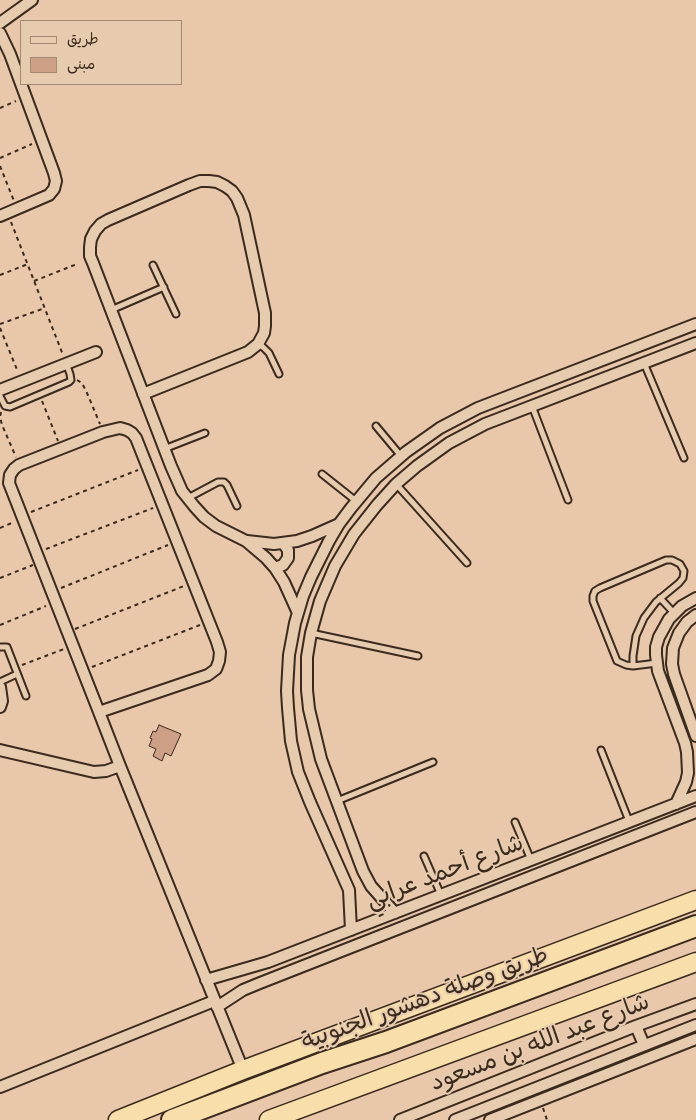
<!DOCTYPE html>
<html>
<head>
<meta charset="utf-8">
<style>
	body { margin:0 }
	#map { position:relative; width:696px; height:1120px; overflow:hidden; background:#e8c7ab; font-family:Caveat,"Playpen Sans Arabic",sans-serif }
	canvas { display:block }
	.legend { position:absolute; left:20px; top:20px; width:162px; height:65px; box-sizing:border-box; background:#e7cbae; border:1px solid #a28b74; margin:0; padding:6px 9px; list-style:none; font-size:15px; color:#3b2a1e }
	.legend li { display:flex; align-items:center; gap:10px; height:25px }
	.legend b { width:25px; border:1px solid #a28b74 }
</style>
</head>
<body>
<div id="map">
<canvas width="696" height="1120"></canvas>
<ul class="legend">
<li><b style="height:6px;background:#e7cbae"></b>طريق</li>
<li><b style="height:14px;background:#cc9f86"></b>مبنى</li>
</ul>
</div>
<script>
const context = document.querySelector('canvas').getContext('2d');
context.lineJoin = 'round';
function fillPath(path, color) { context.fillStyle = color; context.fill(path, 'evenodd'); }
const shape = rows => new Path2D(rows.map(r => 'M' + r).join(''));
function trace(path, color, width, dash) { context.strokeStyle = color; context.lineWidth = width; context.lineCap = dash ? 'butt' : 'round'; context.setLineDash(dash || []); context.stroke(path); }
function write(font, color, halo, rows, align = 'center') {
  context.font = font + ' Caveat,"Playpen Sans Arabic",sans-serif'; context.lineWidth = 4; context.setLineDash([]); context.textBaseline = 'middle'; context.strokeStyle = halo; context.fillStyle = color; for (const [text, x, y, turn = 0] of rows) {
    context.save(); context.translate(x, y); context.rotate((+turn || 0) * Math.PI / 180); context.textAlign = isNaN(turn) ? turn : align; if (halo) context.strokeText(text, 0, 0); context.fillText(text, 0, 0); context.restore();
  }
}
const building = shape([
	[159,725,181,734,171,756,165,753,162,761,153,756,156,749,149,746,152,739,150,738,153,731,156,732,159,725]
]);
fillPath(building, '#cc9f86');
trace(building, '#3b2a1e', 1);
const service = shape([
	[153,265,176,314],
	[111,310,164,287],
	[259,344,264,348,269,353,279,374],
	[644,363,684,458],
	[0,396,5,406,10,407,69,382,71,380,70,374,66,363],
	[532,406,568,500],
	[376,426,401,456],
	[164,449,205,433],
	[322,474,356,501],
	[396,484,467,563],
	[188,498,218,482,224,482,227,485,237,506],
	[660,598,674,613],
	[311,633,418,656],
	[0,647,7,647,26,696],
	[633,666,633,656,636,636,644,618,656,602,679,583,683,578,684,571,680,564,672,560,666,560,600,588,595,591,593,596,593,601,617,661,626,665,633,666,657,663],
	[0,682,17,674],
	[601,750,629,821],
	[337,801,433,762],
	[515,822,531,860],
	[424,856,441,895]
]);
const minor = shape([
	[0,23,32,0],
	[0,33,10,54,54,173,56,181,54,189,49,195,0,216],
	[0,390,96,352],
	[143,394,248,352,258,344,264,333,265,326,265,313,244,215,237,198,232,191,225,186,217,182,209,181,200,181,189,185,108,220,101,224,95,231,91,239,90,247,90,256,93,263,171,466,182,491,194,506,204,517,216,526,246,541,266,558,275,568,284,582,298,613],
	[247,541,274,544,297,541,312,536,339,524],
	[275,568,283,565,288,558,288,550,283,543],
	[696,615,687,622,679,633,673,648,672,664,674,674,696,736],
	[0,687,2,701,0,707],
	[99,712,9,483,10,475,14,469,19,465,103,432,120,428,127,430,132,433,136,438,217,642,220,652,219,661,216,669,208,675,99,712,120,766,243,1070],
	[0,750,94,772,106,771,120,766],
	[676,804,686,782,688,773,687,752,685,743,658,671,656,655,656,647,659,637,669,619,682,606,696,598],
	[395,913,371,886,363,871,321,759,309,709,307,690,307,657,311,633,320,601,335,566,354,534,377,505,396,484,417,466,449,443,485,424,696,343],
	[351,930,349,890,310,802,298,772,291,741,288,708,287,691,289,655,295,623,303,596,311,577,329,541,339,524,351,508,376,478,406,452,440,428,478,408,696,324],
	[206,980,268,962,696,796],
	[217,1007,243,990,260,983,696,812],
	[636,1026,644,1045],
	[0,1087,214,1001],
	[400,1120,636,1026,696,1004],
	[455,1120,696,1025],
	[490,1120,696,1039]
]);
const trunk = shape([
	[118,1120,243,1070,696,900],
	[269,1120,696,962]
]);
const motorway = shape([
	[172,1120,322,1063,386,1042,696,926]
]);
trace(service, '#3b2a1e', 9);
trace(minor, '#3b2a1e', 14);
trace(trunk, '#3b2a1e', 21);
trace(motorway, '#3b2a1e', 24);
trace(shape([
	[0,108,16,101],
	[0,158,32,144],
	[0,166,14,201],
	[11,222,63,355],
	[0,275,28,264],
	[34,281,77,264],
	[0,324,45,308],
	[0,328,18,372],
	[77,380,82,383,87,393,100,424],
	[42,401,58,441],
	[1,412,0,417,2,425,16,457],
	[31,512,138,470],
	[0,528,14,522],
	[46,549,153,508],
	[0,578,33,565],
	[61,588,168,545],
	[0,625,46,606],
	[75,629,184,586],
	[22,665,64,649],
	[92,667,200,625],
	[543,1108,547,1120]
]), '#3b2a1e', 2, [4, 4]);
trace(service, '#e7cbae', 5);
trace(minor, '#e7cbae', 10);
trace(trunk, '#f8deab', 18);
trace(motorway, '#f8deab', 20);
write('24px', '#3b2a1e', '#e7cbae', [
	["شارع أحمد عرابي",445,872,-21],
	["طريق وصلة دهشور الجنوبية",425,999,-20],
	["شارع عبد الله بن مسعود",540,1043,-21]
]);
</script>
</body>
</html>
